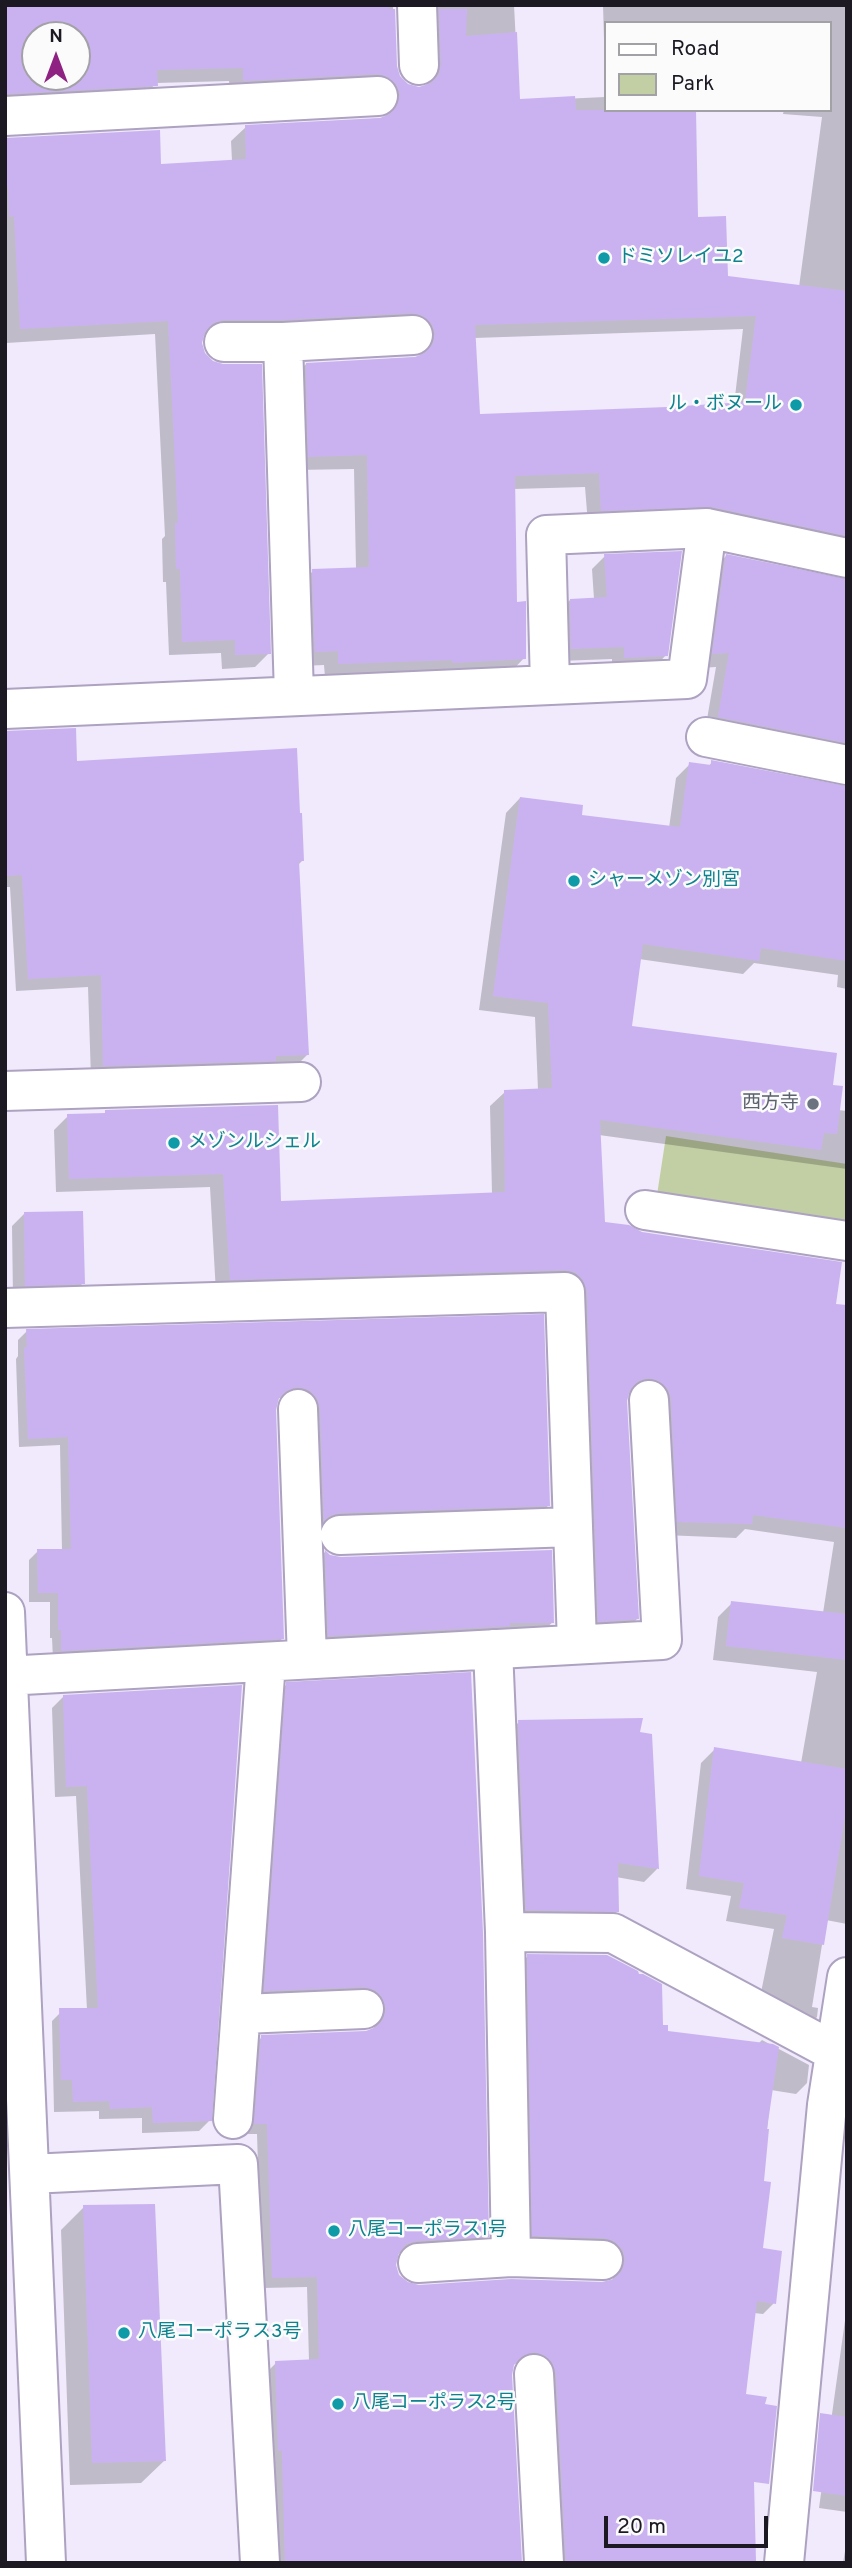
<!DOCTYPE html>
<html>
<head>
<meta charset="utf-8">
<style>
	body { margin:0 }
	#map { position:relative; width:852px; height:2568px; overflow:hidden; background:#f0eafc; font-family:Overpass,sans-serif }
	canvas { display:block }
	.frame { position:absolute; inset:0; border:7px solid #1d1923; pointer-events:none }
	.legend { position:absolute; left:604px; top:21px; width:228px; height:91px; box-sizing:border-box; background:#fbfbfb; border:2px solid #a2a1a5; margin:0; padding:9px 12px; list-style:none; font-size:21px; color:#1d1923 }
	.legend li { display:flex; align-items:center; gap:14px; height:35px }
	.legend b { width:35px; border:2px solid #a2a1a5 }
	.north { position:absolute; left:21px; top:21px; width:70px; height:70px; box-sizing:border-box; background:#fbfbfb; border:2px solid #a2a1a5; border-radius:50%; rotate:0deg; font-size:19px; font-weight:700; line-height:28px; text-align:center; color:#1d1923 }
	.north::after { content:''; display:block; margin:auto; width:24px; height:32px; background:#8f2183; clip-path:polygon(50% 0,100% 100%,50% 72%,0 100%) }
	.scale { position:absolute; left:604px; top:2516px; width:164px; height:32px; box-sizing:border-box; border:4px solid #1d1923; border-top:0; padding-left:9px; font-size:21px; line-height:24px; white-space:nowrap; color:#1d1923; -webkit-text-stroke:5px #fbfbfb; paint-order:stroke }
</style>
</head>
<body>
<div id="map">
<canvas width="852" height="2568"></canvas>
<div class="frame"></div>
<ul class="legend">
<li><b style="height:9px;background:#fff"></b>Road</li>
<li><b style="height:19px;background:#c2cfa4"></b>Park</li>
</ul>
<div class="north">N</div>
<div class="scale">20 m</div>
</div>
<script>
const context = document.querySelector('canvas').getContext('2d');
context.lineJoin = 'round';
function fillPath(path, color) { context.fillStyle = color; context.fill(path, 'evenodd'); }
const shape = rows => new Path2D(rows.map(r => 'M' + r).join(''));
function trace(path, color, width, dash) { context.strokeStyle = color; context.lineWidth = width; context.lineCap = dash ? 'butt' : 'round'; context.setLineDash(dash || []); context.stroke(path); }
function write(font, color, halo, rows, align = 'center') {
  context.font = font + ' Overpass,"Noto Sans JP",sans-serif'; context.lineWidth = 5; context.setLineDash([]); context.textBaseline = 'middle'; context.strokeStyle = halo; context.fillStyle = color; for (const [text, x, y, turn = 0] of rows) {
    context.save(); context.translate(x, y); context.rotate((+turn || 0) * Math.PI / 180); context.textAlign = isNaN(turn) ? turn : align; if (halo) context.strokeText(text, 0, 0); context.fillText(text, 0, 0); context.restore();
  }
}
fillPath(shape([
	[666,1136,847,1164,847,1224,657,1195]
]), '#c2cfa4');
fillPath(shape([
	[5,5,393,5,395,66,399,77,409,86,421,89,426,87,427,80,419,5,514,5,519,101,605,97,605,110,696,218,726,278,799,287,822,117,783,114,784,110,829,110,829,23,605,23,605,74,603,5,847,5,847,555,588,524,585,487,513,489,515,604,524,658,510,673,325,677,324,665,301,666,299,585,313,571,356,569,354,469,295,470,292,379,306,364,420,357,421,348,208,334,202,335,200,343,269,653,255,667,222,669,221,653,169,655,166,582,163,582,162,539,165,536,155,334,6,343,5,139,160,166,232,161,231,141,246,127,385,118,386,111,230,95,229,81,156,83,142,99,5,107],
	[35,35,77,35,77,77,35,77],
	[743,329,734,405,478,416,474,338],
	[605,556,666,655,654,668,612,670,612,659,559,661,558,613,570,600,594,599,592,569],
	[726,556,847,581,847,762,705,731,716,667,699,668,712,570],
	[5,734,302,861,298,865,307,1055,294,1068,91,1078,88,987,16,991,10,887,5,887],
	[712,762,847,788,847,989,837,987,838,975,754,963,743,974,639,959,630,1027,831,1087,838,1110,847,1111,847,1169,599,1135,603,1224,641,1233,834,1305,847,1307,847,1924,826,1920,812,2007,818,2008,817,2017,803,2031,758,2007,774,1929,726,1921,731,1896,686,1889,701,1763,715,1749,801,1763,817,1672,713,1660,718,1617,732,1603,823,1613,834,1542,745,1529,736,1538,664,1535,633,1392,627,1393,625,1401,637,1619,623,1633,585,1635,573,1306,216,1293,210,1187,56,1192,54,1130,68,1116,102,1115,106,1112,280,1203,492,1194,490,1106,505,1092,538,1090,535,1017,479,1010,506,813,520,798,580,816,669,828,676,778,690,764,708,767],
	[24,1214,83,1283,70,1296,13,1297,12,1226],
	[542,1316,549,1505,539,1514,329,1522,318,1525,286,1396,277,1399,274,1410,283,1638,273,1647,53,1659,52,1638,50,1638,50,1602,29,1602,29,1560,38,1551,62,1551,60,1445,19,1447,16,1359,18,1356,18,1340,27,1331],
	[325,1552,330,1556,553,1622,546,1628,506,1628,502,1632,322,1642,319,1558],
	[287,1684,487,2236,476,2247,404,2251,397,2254,394,2264,399,2277,408,2284,419,2287,602,2284,612,2281,615,2272,522,2246,517,1967,528,1956,661,2027,666,2033,758,2044,762,2040,809,2065,807,2083,796,2094,771,2090,762,2182,761,2250,774,2303,763,2314,754,2313,744,2395,741,2559,738,2563,554,2563,520,2362,512,2365,510,2375,521,2563,274,2563,265,2374,276,2363,309,2361,307,2287,262,2288,257,2134,244,2134,251,2048,262,2037,366,2032,373,2030,376,2021,254,2001,276,1695],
	[64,1696,210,2120,199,2131,142,2133,142,2118,99,2119,99,2111,54,2112,52,2021,63,2010,87,2010,76,1796,55,1797,52,1708],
	[519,1722,651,1735,657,1869,644,1882,616,1877,617,1912,604,1925,514,1923,506,1735],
	[84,2207,164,2461,141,2483,70,2485,61,2230],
	[847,2306,847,2512,819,2508],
	[847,2539,847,2563,843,2563]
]), '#0003');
fillPath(shape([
	[5,5,389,5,389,9,395,9,397,66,400,76,408,84,419,87,431,83,439,75,441,64,439,9,467,9,466,36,517,32,520,99,575,96,576,110,696,110,698,217,726,216,728,276,847,291,847,536,712,507,601,511,599,473,515,476,517,602,526,601,526,659,453,663,452,660,338,664,338,651,315,652,312,569,369,567,367,455,308,457,306,363,415,357,425,353,433,344,435,333,432,324,423,316,412,313,282,320,223,320,213,323,205,332,202,343,205,353,213,361,223,364,262,364,271,654,235,655,235,640,182,642,180,569,176,569,175,523,178,523,168,321,20,329,14,216,9,217,8,187,5,187,5,138,160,130,161,164,246,159,245,125,380,118,390,114,397,106,400,94,396,84,388,77,378,74,243,81,243,68,157,70,158,86,5,94],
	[35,35,77,35,77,77,35,77],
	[756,316,745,402,667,407,480,414,475,325],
	[682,551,668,656,624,658,624,647,571,649,570,599,607,597,604,554],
	[726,554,847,579,847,743,718,717,729,653,712,654],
	[76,728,77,761,297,748,300,813,302,813,304,861,299,861,309,1055,276,1056,276,1061,103,1066,101,975,28,979,22,875,5,876,5,731],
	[711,760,847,786,847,961,761,948,759,961,643,944,632,1026,837,1053,833,1085,843,1086,837,1134,824,1133,821,1150,600,1120,605,1222,629,1225,642,1232,842,1262,836,1304,847,1305,847,1528,753,1515,752,1524,677,1522,671,1398,668,1389,659,1381,648,1378,638,1381,630,1390,627,1401,639,1619,598,1622,587,1291,583,1280,575,1272,564,1270,230,1280,223,1174,69,1179,67,1114,105,1113,105,1110,278,1105,281,1201,505,1192,504,1090,552,1088,548,1003,493,996,520,797,583,805,582,815,680,827,689,762,711,765],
	[83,1211,85,1284,25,1286,24,1212],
	[544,1314,550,1506,339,1513,329,1516,324,1521,320,1408,317,1398,309,1390,297,1387,286,1391,279,1398,276,1410,284,1639,61,1651,61,1630,58,1630,58,1593,38,1593,37,1549,71,1549,68,1437,28,1439,24,1348,27,1347,26,1329],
	[325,1550,330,1555,341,1557,552,1550,554,1623,510,1623,510,1626,328,1636],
	[731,1601,847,1614,847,1660,726,1646],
	[471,1672,483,1933,489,2237,416,2241,406,2244,399,2253,396,2265,399,2275,408,2282,419,2285,511,2279,602,2282,614,2279,622,2271,625,2260,623,2250,614,2241,604,2238,532,2236,527,1954,607,1955,638,1971,639,1974,643,1974,662,1984,663,2025,668,2025,668,2031,773,2044,779,2047,767,2129,769,2129,764,2181,771,2182,763,2248,782,2251,776,2304,757,2301,746,2394,767,2397,765,2404,777,2406,769,2484,754,2482,756,2561,566,2563,556,2373,552,2362,544,2355,534,2352,522,2356,514,2365,512,2375,522,2563,285,2563,282,2451,278,2451,275,2361,319,2359,317,2277,272,2278,267,2124,254,2124,261,2035,366,2031,376,2027,383,2020,386,2009,382,1997,375,1990,364,1987,264,1991,286,1682],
	[242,1685,212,2121,153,2123,152,2107,110,2109,109,2101,73,2102,72,2080,61,2080,59,2008,98,2008,87,1786,66,1787,63,1695],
	[643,1718,640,1732,652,1734,659,1869,618,1863,619,1912,526,1910,518,1720],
	[714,1747,847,1769,847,1803,824,1945,782,1938,787,1915,739,1908,744,1883,699,1876],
	[155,2204,166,2461,92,2463,83,2205],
	[820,2413,847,2417,847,2496,813,2491]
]), '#cab2f1');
const minor = shape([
	[417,5,419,65],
	[5,116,378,96],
	[224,342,283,342,413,335],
	[283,342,294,695],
	[550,685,546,535,707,528],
	[5,709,687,679,707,528,847,558],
	[706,737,847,765],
	[5,1091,301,1082],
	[645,1210,847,1241],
	[5,1308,565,1292,577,1644],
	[298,1409,307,1659],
	[340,1535,573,1527],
	[5,1612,46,2563],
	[493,1649,505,1932,511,2257],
	[5,1676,662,1640,649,1400],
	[505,1932,613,1933,835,2052],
	[242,2014,364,2009],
	[233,2119,266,1662],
	[30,2174,238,2164,260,2563],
	[418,2263,511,2257,603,2260],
	[534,2374,544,2563],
	[784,2563,827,2105,847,1977]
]);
trace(minor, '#ada2c0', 42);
trace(minor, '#fff', 38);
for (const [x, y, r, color] of [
	[604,258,7,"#0f9aa8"],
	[796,405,7,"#0f9aa8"],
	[574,881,7,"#0f9aa8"],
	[813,1104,7,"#6b7280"],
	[174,1143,7,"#0f9aa8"],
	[334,2231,7,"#0f9aa8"],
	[124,2333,7,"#0f9aa8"],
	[338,2404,7,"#0f9aa8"]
]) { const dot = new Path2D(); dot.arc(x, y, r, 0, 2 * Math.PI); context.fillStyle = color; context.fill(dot); trace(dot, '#fbfbfb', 2.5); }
write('19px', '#0d838f', '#fbfbfb', [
	["ドミソレイユ2",618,258],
	["ル・ボヌール",782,405,"right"],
	["シャーメゾン別宮",588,881],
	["メゾンルシェル",188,1143],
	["八尾コーポラス1号",348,2231],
	["八尾コーポラス3号",138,2333],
	["八尾コーポラス2号",352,2404]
], 'left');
write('19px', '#5b616d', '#fbfbfb', [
	["西方寺",799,1104]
], 'right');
</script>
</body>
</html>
